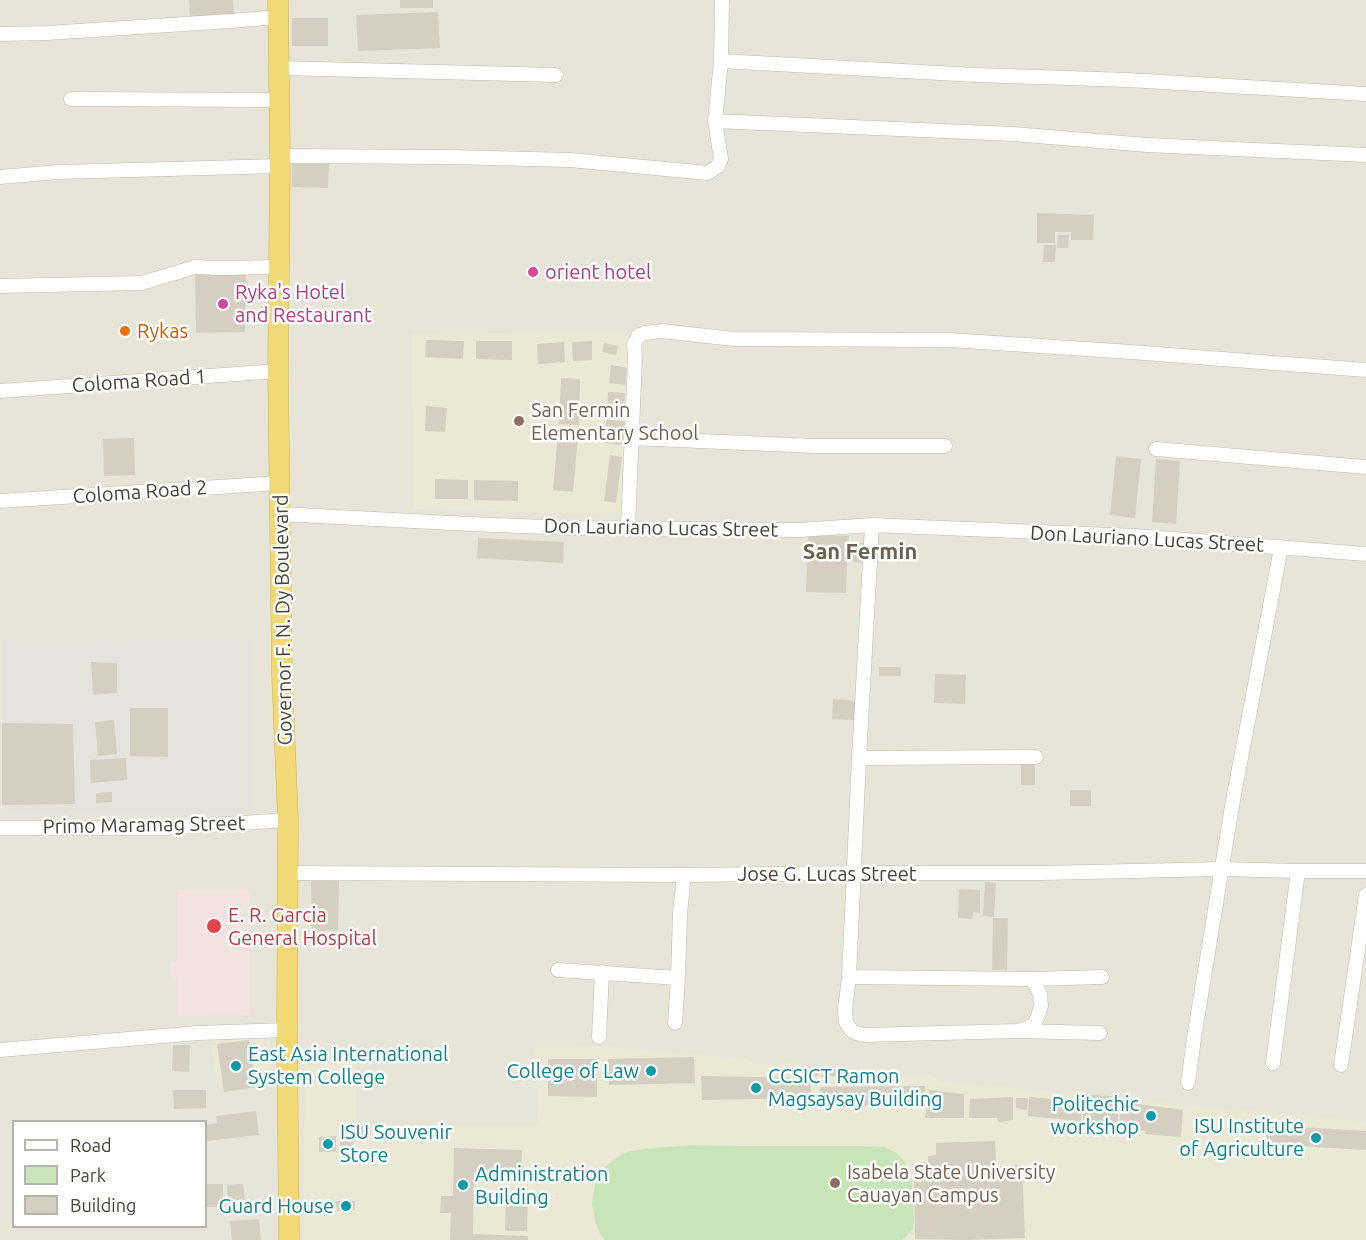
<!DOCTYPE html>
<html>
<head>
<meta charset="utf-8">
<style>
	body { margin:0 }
	#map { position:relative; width:1366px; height:1240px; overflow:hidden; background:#f3f2e9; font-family:Ubuntu,sans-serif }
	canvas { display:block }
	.legend { position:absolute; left:12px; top:1120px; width:195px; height:108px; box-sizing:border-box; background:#fff; border:2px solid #b5b4af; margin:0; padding:8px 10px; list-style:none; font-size:18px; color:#474338 }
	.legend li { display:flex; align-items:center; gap:12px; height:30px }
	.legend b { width:30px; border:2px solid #b5b4af }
</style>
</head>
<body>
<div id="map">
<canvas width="1366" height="1240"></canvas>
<ul class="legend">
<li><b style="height:8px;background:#fff"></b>Road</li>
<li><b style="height:16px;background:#c9e4b6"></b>Park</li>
<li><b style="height:16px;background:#d4cfc0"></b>Building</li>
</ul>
</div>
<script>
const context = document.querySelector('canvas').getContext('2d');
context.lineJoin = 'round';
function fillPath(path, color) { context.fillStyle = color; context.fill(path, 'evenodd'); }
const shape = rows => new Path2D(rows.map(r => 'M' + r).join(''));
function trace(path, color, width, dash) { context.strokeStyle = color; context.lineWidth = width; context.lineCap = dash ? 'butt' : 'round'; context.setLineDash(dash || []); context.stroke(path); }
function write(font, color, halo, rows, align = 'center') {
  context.font = font + ' Ubuntu,sans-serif'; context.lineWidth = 5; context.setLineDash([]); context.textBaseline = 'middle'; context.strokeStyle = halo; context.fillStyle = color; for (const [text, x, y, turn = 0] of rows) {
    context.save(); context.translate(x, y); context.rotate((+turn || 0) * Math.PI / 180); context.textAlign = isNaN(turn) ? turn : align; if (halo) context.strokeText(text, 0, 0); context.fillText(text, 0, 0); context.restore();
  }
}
fillPath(shape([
	[0,0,1366,0,1366,1240,0,1240],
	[14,1122,206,1122,206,1226,14,1226]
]), '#e7e4d8');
fillPath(shape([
	[251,640,251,814,2,814,2,641]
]), '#e6e3de');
fillPath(shape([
	[628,331,624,515,413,509,412,334],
	[270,1037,270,1084,219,1091,210,1041],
	[535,1045,601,1046,746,1059,756,1064,795,1063,817,1068,905,1076,931,1075,941,1081,1366,1122,1366,1240,303,1240,305,1056,356,1060,356,1126,538,1126]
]), '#ebe8d5');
fillPath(shape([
	[178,890,250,890,250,1015,177,1016,177,980,171,980,171,962,178,962]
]), '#f3e3de');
fillPath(shape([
	[693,1145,748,1146,863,1146,884,1147,895,1152,905,1162,912,1181,914,1219,913,1229,902,1240,605,1240,601,1236,595,1221,592,1204,595,1184,606,1166,624,1153,642,1149]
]), '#c9e4b6');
fillPath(shape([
	[189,0,233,0,234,14,190,17],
	[400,0,433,0,433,8,400,8],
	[438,12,440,48,358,51,356,15],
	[292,18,328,18,328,46,292,46],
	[292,161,329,162,328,188,292,187],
	[1037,213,1094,215,1093,240,1071,240,1071,232,1055,232,1055,243,1037,243],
	[1058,235,1069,235,1068,248,1057,248],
	[1044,245,1056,245,1055,262,1043,262],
	[195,271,246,272,245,332,196,333],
	[426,340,464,341,463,359,425,357],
	[476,341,512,341,512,360,476,359],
	[592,341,592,360,573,361,572,342],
	[564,342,565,362,538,364,537,344],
	[604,343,618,346,616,355,602,352],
	[611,365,627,368,625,385,609,383],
	[561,378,580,379,579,425,559,424],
	[608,392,625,393,624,417,607,416],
	[426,406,447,408,445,432,425,431],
	[606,419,625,422,622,445,604,443],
	[558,434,578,436,573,492,553,490],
	[134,438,135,475,104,476,103,439],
	[610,455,622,457,616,503,604,501],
	[1116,456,1141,459,1135,518,1110,515],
	[1156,459,1180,461,1176,524,1152,522],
	[435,479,468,480,468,499,435,499],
	[474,480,518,481,518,501,474,500],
	[808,535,849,536,848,542,868,543,867,563,847,561,846,593,806,592],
	[478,538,564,542,563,563,477,558],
	[91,662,117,663,117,693,93,695],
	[879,667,901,667,901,676,879,676],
	[935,674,966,675,965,704,934,703],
	[833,699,857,701,856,720,832,719],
	[130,708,168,708,168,757,130,756],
	[114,720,117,754,98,756,95,722],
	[2,723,73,724,75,804,2,805],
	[126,758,127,780,91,783,90,760],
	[1021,764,1035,764,1035,785,1021,785],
	[1070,790,1091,790,1091,806,1070,806],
	[112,792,112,802,96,803,96,793],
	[311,881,339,881,338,930,312,932],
	[985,882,996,883,994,917,983,916],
	[959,889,980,890,980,913,973,912,972,919,958,918],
	[993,918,1008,918,1007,970,992,970],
	[249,1040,256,1087,224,1092,217,1044],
	[173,1045,190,1045,189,1072,172,1071],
	[694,1057,695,1083,609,1085,608,1059],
	[548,1059,597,1059,597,1097,548,1096],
	[808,1066,817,1068,818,1076,808,1076],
	[823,1068,844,1070,844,1076,821,1077],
	[701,1076,810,1078,811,1098,702,1100],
	[925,1086,925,1105,820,1106,820,1087],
	[173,1090,206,1090,206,1108,174,1109],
	[929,1090,964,1094,964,1118,925,1118],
	[1084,1094,1120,1097,1117,1126,1083,1123],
	[1013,1097,1013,1120,998,1122,997,1118,969,1118,970,1099],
	[1029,1097,1083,1101,1081,1121,1028,1116],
	[1016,1098,1028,1098,1027,1110,1016,1108],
	[1122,1102,1183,1110,1181,1137,1145,1134,1146,1131,1127,1129,1128,1123,1119,1123],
	[256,1111,259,1135,206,1141,206,1125,217,1123,216,1116],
	[370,1125,371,1136,360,1136,359,1126],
	[1267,1125,1366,1131,1366,1150,1266,1144],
	[336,1136,336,1152,319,1152,319,1137],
	[341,1137,353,1138,353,1147,340,1146],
	[995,1141,996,1166,1022,1165,1025,1238,965,1240,915,1239,914,1164,927,1162,929,1197,928,1156,936,1155,936,1143],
	[454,1148,522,1150,521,1174,474,1172,473,1234,528,1236,528,1240,450,1240,451,1213,440,1213,441,1196,453,1196],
	[206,1184,223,1184,223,1207,206,1207],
	[243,1184,245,1202,228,1203,227,1185],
	[506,1194,528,1195,527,1231,505,1231],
	[336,1201,355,1201,355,1210,337,1211],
	[259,1219,261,1240,232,1240,230,1221]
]), '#d4cfc0');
const minor = shape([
	[0,34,47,33,231,21,278,17],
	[721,61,722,0],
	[279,68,556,75],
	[71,99,280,100],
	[715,121,1013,134,1147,145,1366,155],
	[280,156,451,157,570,160,708,173,718,166,721,159,715,121,721,61,976,75,1128,80,1366,94],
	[0,177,58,172,280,166],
	[0,286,142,283,195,267,218,268,279,267],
	[0,391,278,371],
	[631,438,815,446,945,446],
	[1156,449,1366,467],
	[0,501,280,483],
	[280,514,470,524,571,528,799,530,872,525,1135,536,1366,554],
	[872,525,859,758,849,977,845,1010,846,1022,851,1030,856,1033,864,1035,1018,1031,1100,1033],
	[628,527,635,358,634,344,638,336,645,333,661,331,734,339,950,340,1131,352,1366,370],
	[859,758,1036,757],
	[0,828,164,828,288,820],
	[288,873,684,875,853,873,1042,873,1222,869,1298,871,1366,871],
	[558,970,678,978],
	[849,977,1032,979,1102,977],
	[675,1023,678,978,680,913,684,875],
	[1020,1030,1034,1025,1038,1016,1041,1006,1040,994,1032,979],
	[599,1037,602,972],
	[0,1050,198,1033,287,1030],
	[1273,1063,1298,871],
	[1341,1065,1366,895],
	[1188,1083,1194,1038,1233,800,1281,548]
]);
const highway = shape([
	[278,0,280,156,278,371,282,675,288,820,287,1030,289,1240]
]);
trace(minor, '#bebaad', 15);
trace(highway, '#d2b045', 21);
trace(minor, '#fff', 14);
trace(highway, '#f3d975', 20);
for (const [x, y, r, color] of [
	[533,272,6,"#d1479c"],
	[223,304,6,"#d1479c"],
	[125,331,6,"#e8710a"],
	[519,421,6,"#8d6e63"],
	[214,926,8,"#e0444e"],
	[236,1066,6,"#0f9aa8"],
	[651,1071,6,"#0f9aa8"],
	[756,1088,6,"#0f9aa8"],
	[1151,1116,6,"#0f9aa8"],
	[1316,1138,6,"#0f9aa8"],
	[328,1144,6,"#0f9aa8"],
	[835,1183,6,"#8d6e63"],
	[463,1185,6,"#0f9aa8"],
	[346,1206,6,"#0f9aa8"]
]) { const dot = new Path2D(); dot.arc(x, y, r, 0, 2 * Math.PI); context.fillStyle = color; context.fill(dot); trace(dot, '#fff', 2); }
write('20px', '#b23c85', '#fff', [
	["orient hotel",545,272],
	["Ryka's Hotel",235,292],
	["and Restaurant",235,315]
], 'left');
write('20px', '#c56008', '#fff', [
	["Rykas",137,331]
], 'left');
write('20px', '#474338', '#fff', [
	["Coloma Road 1",139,381,-4],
	["Coloma Road 2",140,492,-4],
	["Don Lauriano Lucas Street",661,528,1],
	["Don Lauriano Lucas Street",1147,539,3],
	["Governor F. N. Dy Boulevard",283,620,-91],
	["Primo Maramag Street",144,825,-1],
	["Jose G. Lucas Street",827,874]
]);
write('20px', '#785e54', '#fff', [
	["San Fermin",531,410],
	["Elementary School",531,433],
	["Isabela State University",847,1172],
	["Cauayan Campus",847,1195]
], 'left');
write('20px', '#be3a42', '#fff', [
	["E. R. Garcia",228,915],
	["General Hospital",228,938]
], 'left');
write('20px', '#0d838f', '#fff', [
	["East Asia International",248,1054],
	["System College",248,1077],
	["College of Law",639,1071,"right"],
	["CCSICT Ramon",768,1076],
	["Magsaysay Building",768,1099],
	["Politechic",1139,1104,"right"],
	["workshop",1139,1127,"right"],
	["ISU Institute",1304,1126,"right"],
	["of Agriculture",1304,1149,"right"],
	["ISU Souvenir",340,1132],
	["Store",340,1155],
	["Administration",475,1174],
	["Building",475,1197],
	["Guard House",334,1206,"right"]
], 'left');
write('bold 22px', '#696250', '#fff', [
	["San Fermin",860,552]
]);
</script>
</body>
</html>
